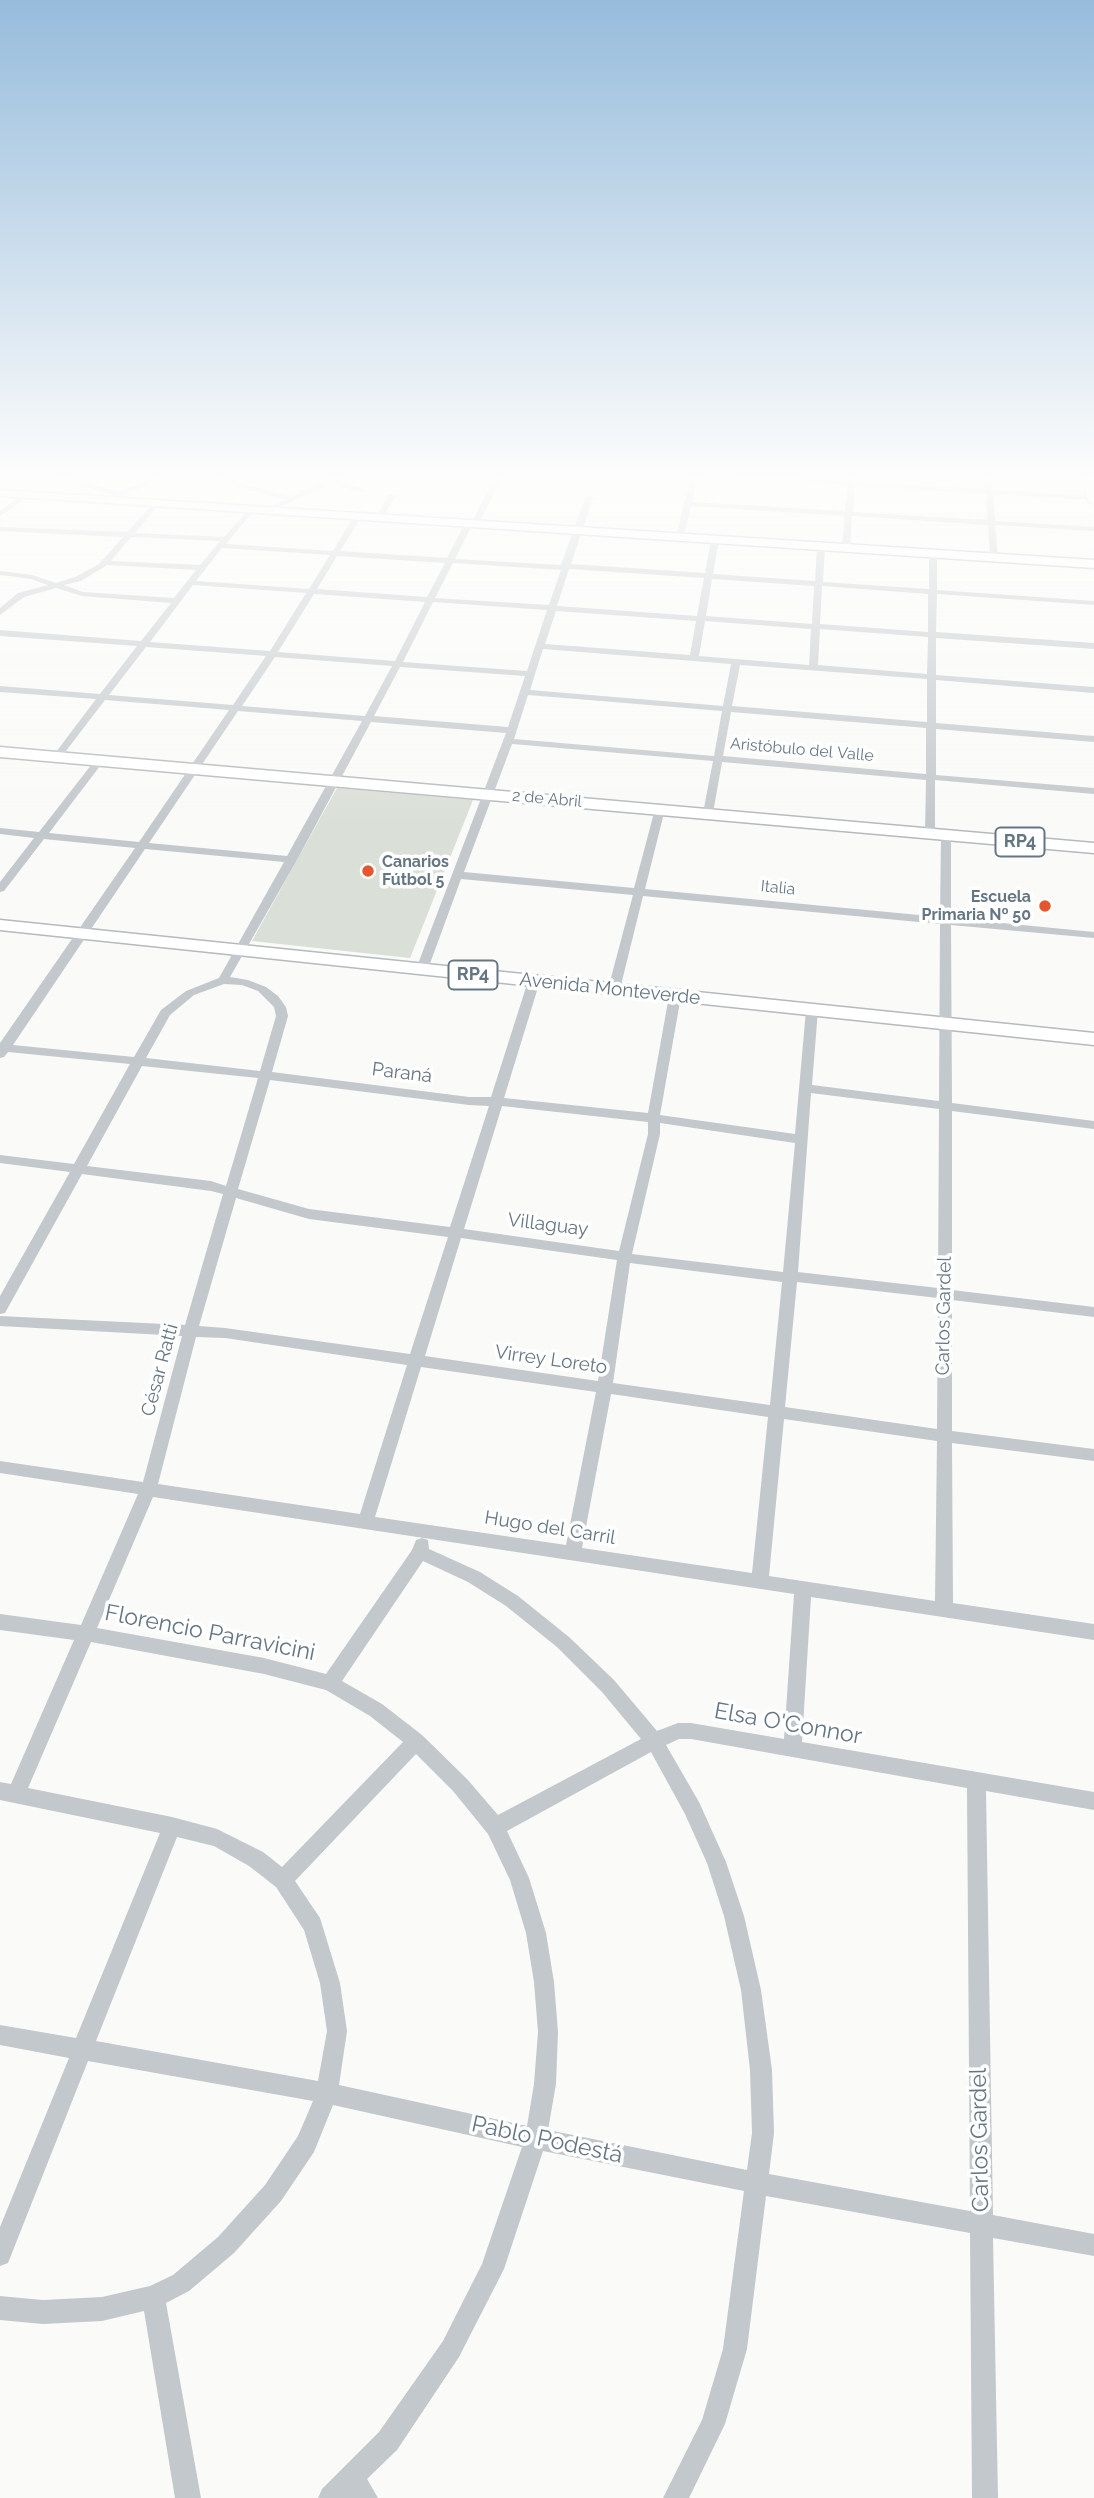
<!DOCTYPE html>
<html>
<head>
<meta charset="utf-8">
<style>
	body { margin:0 }
	canvas { display:block; background:#fafaf8 }
</style>
</head>
<body>
<canvas width="1094" height="2498"></canvas>
<script>
const context = document.querySelector('canvas').getContext('2d');
context.lineJoin = 'round';
function fillPath(path, color) { context.fillStyle = color; context.fill(path, 'evenodd'); }
const shape = rows => new Path2D(rows.map(r => 'M' + r).join(''));
function trace(path, color, width, dash) { context.strokeStyle = color; context.lineWidth = width; context.lineCap = dash ? 'butt' : 'round'; context.setLineDash(dash || []); context.stroke(path); }
function write(font, color, halo, rows, align = 'center') {
  context.font = font + ' Raleway,sans-serif'; context.lineWidth = 7; context.setLineDash([]); context.textBaseline = 'middle'; context.strokeStyle = halo; context.fillStyle = color; for (const [text, x, y, turn = 0] of rows) {
    context.save(); context.translate(x, y); context.rotate((+turn || 0) * Math.PI / 180); context.textAlign = isNaN(turn) ? turn : align; if (halo) context.strokeText(text, 0, 0); context.fillText(text, 0, 0); context.restore();
  }
}
fillPath(shape([
	[337,788,473,800,410,958,252,941]
]), '#dadfd7');
const secondary = shape([
	[1084,475,1094,475,1094,504,1088,501,1084,475],
	[0,490,1094,560,1094,568,0,496,0,490]
]);
const primary = shape([
	[0,747,1094,843,1094,853,0,757,0,747],
	[0,920,1094,1033,1094,1045,0,930,0,920]
]);
trace(secondary, '#b3babf', 3);
trace(primary, '#b5babe', 3);
fillPath(shape([
	[47,475,58,475,119,492,160,475,169,475,109,501,105,499,113,495,47,475],
	[200,475,211,475,292,497,326,479,340,475,348,475,337,481,368,491,364,493,331,484,269,512,266,512,266,508,286,500,200,475],
	[495,475,503,475,479,524,475,526,472,525,455,559,561,565,585,498,589,496,593,498,571,564,705,573,711,540,715,538,719,540,713,574,815,581,817,547,821,545,825,547,823,582,929,589,929,554,933,552,937,554,937,590,1094,601,1094,605,937,594,936,632,1094,643,1094,649,936,638,936,675,1094,687,1094,693,936,680,936,723,1094,736,1094,742,936,729,936,775,1094,788,1094,794,935,780,935,834,930,837,925,834,926,780,722,762,713,813,708,816,703,813,713,761,512,744,464,872,634,888,655,809,660,806,665,809,645,889,940,917,941,835,946,832,951,835,951,918,1094,932,1094,938,951,925,952,1103,1094,1121,1094,1129,952,1111,952,1290,1094,1307,1094,1317,952,1300,952,1431,1094,1449,1094,1461,952,1443,953,1603,1094,1624,1094,1640,811,1597,802,1742,1094,1792,1094,1810,986,1791,993,2215,1094,2234,1094,2256,993,2238,998,2498,972,2498,970,2233,766,2196,747,2349,725,2424,689,2498,663,2498,702,2420,723,2349,744,2191,543,2151,504,2269,459,2357,397,2450,367,2479,378,2498,318,2498,322,2489,379,2432,443,2341,482,2264,522,2147,333,2105,314,2152,281,2201,234,2253,189,2291,166,2303,201,2498,175,2498,144,2311,102,2321,43,2324,0,2320,0,2296,43,2300,102,2297,150,2286,173,2275,218,2237,265,2185,298,2136,313,2101,88,2061,8,2263,0,2266,0,2227,69,2058,0,2045,0,2025,76,2038,160,1833,0,1800,0,1782,11,1784,74,1640,0,1630,0,1614,81,1625,138,1494,0,1473,0,1461,143,1482,182,1336,0,1326,0,1316,185,1325,223,1194,211,1191,82,1174,5,1313,0,1314,0,1296,70,1172,0,1163,0,1155,74,1164,130,1064,8,1052,4,1057,0,1058,0,1043,135,848,44,839,4,891,0,892,0,882,34,838,0,834,0,828,39,832,95,760,98,759,103,762,49,833,139,842,229,710,105,700,59,760,53,760,53,756,96,699,0,692,0,686,100,694,137,646,0,636,0,630,141,641,171,603,82,596,56,588,24,597,0,615,0,608,18,593,48,585,31,579,0,575,0,571,32,575,56,583,75,577,99,564,123,537,0,531,0,527,127,532,156,501,160,503,135,533,224,537,251,507,255,509,226,544,333,551,354,516,358,514,362,516,340,551,447,558,466,521,472,522,495,475],
	[131,537,220,541,200,565,111,561,131,537],
	[222,548,330,555,309,589,196,581,222,548],
	[337,556,445,563,427,597,317,589,337,556],
	[453,563,561,570,549,605,435,598,453,563],
	[107,565,196,570,174,598,83,592,64,585,81,581,107,565],
	[569,569,704,578,697,616,557,606,569,569],
	[712,579,814,586,812,624,706,616,712,579],
	[193,585,306,593,270,651,150,642,193,585],
	[822,586,928,594,928,632,820,624,822,586],
	[314,594,425,602,395,661,278,652,314,594],
	[433,602,547,610,527,671,403,662,433,602],
	[556,611,696,621,690,655,545,644,556,611],
	[705,621,811,629,809,665,699,656,705,621],
	[820,629,928,637,927,674,818,665,820,629],
	[146,647,266,656,233,705,109,695,146,647],
	[543,649,731,664,723,706,530,690,543,649],
	[275,657,392,666,365,716,242,706,275,657],
	[740,665,927,679,927,722,732,706,740,665],
	[400,667,525,676,508,727,374,716,400,667],
	[528,695,722,711,714,756,514,739,528,695],
	[238,711,362,721,287,856,149,843,238,711],
	[731,712,926,728,926,774,723,756,731,712],
	[371,722,506,733,416,969,418,971,422,972,428,969,461,879,633,895,608,989,614,993,620,989,643,896,940,924,939,1101,812,1085,818,1010,812,1006,806,1010,795,1134,660,1115,681,996,675,992,669,996,648,1113,504,1098,540,981,534,978,528,981,491,1097,469,1097,272,1072,288,1016,286,1007,278,996,266,987,248,980,230,977,297,860,371,722],
	[145,849,284,862,219,978,186,991,161,1010,134,1057,13,1045,145,849],
	[224,984,242,985,258,991,274,1007,276,1016,260,1071,146,1058,170,1015,194,995,224,984],
	[142,1066,258,1078,226,1186,211,1181,87,1166,142,1066],
	[270,1080,469,1105,489,1106,450,1227,309,1209,238,1189,270,1080],
	[811,1093,939,1109,938,1288,798,1272,811,1093],
	[502,1106,648,1122,648,1134,619,1251,464,1229,502,1106],
	[660,1123,795,1143,783,1272,632,1254,660,1134,660,1123],
	[236,1198,309,1219,448,1237,410,1354,225,1328,199,1326,236,1198],
	[461,1238,617,1260,598,1381,425,1356,461,1238],
	[630,1263,782,1282,770,1405,613,1383,630,1263],
	[797,1282,938,1298,937,1429,785,1407,797,1282],
	[196,1337,225,1338,407,1365,360,1514,158,1484,196,1337],
	[421,1367,596,1392,566,1545,375,1517,421,1367],
	[611,1394,768,1417,752,1573,582,1548,611,1394],
	[784,1419,937,1441,935,1601,769,1576,784,1419],
	[153,1497,794,1594,784,1739,691,1723,678,1723,657,1731,614,1680,569,1637,518,1596,480,1572,429,1549,428,1540,422,1538,416,1540,412,1550,326,1674,264,1658,97,1628,153,1497],
	[423,1561,468,1582,506,1606,557,1647,602,1692,641,1739,498,1815,467,1779,422,1735,382,1704,342,1681,423,1561],
	[91,1642,264,1674,326,1690,370,1716,403,1742,282,1867,263,1852,217,1829,172,1817,28,1788,91,1642],
	[679,1739,691,1739,967,1788,970,2211,769,2174,774,2133,772,2070,761,1990,744,1916,726,1862,699,1802,666,1745,679,1739],
	[651,1752,685,1814,707,1863,724,1916,741,1990,750,2070,752,2133,747,2170,548,2130,556,2084,558,2032,554,1982,546,1933,529,1878,507,1831,651,1752],
	[416,1754,453,1791,488,1834,510,1880,526,1933,534,1982,538,2032,534,2084,527,2126,339,2085,347,2031,340,1983,320,1918,295,1881,416,1754],
	[177,1837,214,1846,249,1866,276,1887,304,1930,320,1983,327,2031,318,2081,96,2041,177,1837],
	[691,475,698,475,692,502,845,511,848,485,708,477,704,475,738,475,848,481,849,475,855,475,855,482,985,489,984,475,991,475,993,490,1094,496,1094,500,993,494,995,521,1094,527,1094,531,995,525,998,558,994,560,990,558,988,525,852,516,850,548,846,550,842,548,845,516,691,506,684,537,680,539,676,537,691,475],
	[855,486,986,494,987,520,853,512,855,486],
	[24,493,31,495,0,516,0,511,24,493],
	[389,494,396,496,381,520,375,520,389,494]
]), '#c3c8cc');
fillPath(secondary, '#fff');
fillPath(primary, '#fff');
const sky = context.createLinearGradient(0, 0, 0, 824);
sky.addColorStop(0, '#96bcdc');
sky.addColorStop(0.58, '#fdfdfc');
sky.addColorStop(1, '#fdfdfc00');
context.fillStyle = sky;
context.fillRect(0, 0, 1094, 824);
for (const [x, y, r, color] of [
	[368,871,7,"#e4572e"],
	[1045,906,7,"#e4572e"]
]) { const dot = new Path2D(); dot.arc(x, y, r, 0, 2 * Math.PI); context.fillStyle = color; context.fill(dot); trace(dot, '#fff', 2.5); }
write('16px', '#657683', '#fff', [
	["Aristóbulo del Valle",802,750,5],
	["2 de Abril",547,799,5],
	["Italia",778,888,6]
]);
write('bold 16px', '#657683', '#fff', [
	["Canarios",382,862],
	["Fútbol 5",382,880],
	["Escuela",1031,897,"right"],
	["Primaria Nº 50",1031,915,"right"]
], 'left');
for (const [x, y, w] of [
	[1020,842,49],
	[473,975,49]
]) { const box = new Path2D(); box.roundRect(x - w / 2, y - 14.5, w, 29, 5); context.fillStyle = '#fff'; context.fill(box); trace(box, '#657683', 2); }
write('bold 18px', '#657683', null, [
	["RP4",1020,842],
	["RP4",473,975]
]);
write('19px', '#657683', '#fff', [
	["Avenida Monteverde",610,989,6],
	["Paraná",402,1073,7],
	["Villaguay",548,1225,7],
	["Carlos Gardel",944,1316,-89],
	["Virrey Loreto",551,1360,8],
	["César Ratti",160,1370,-75],
	["Hugo del Carril",550,1528,9]
]);
write('23px', '#657683', '#fff', [
	["Florencio Parravicini",210,1633,11],
	["Elsa O'Connor",788,1724,10],
	["Pablo Podestá",547,2140,12],
	["Carlos Gardel",980,2140,-91]
]);
</script>
</body>
</html>
